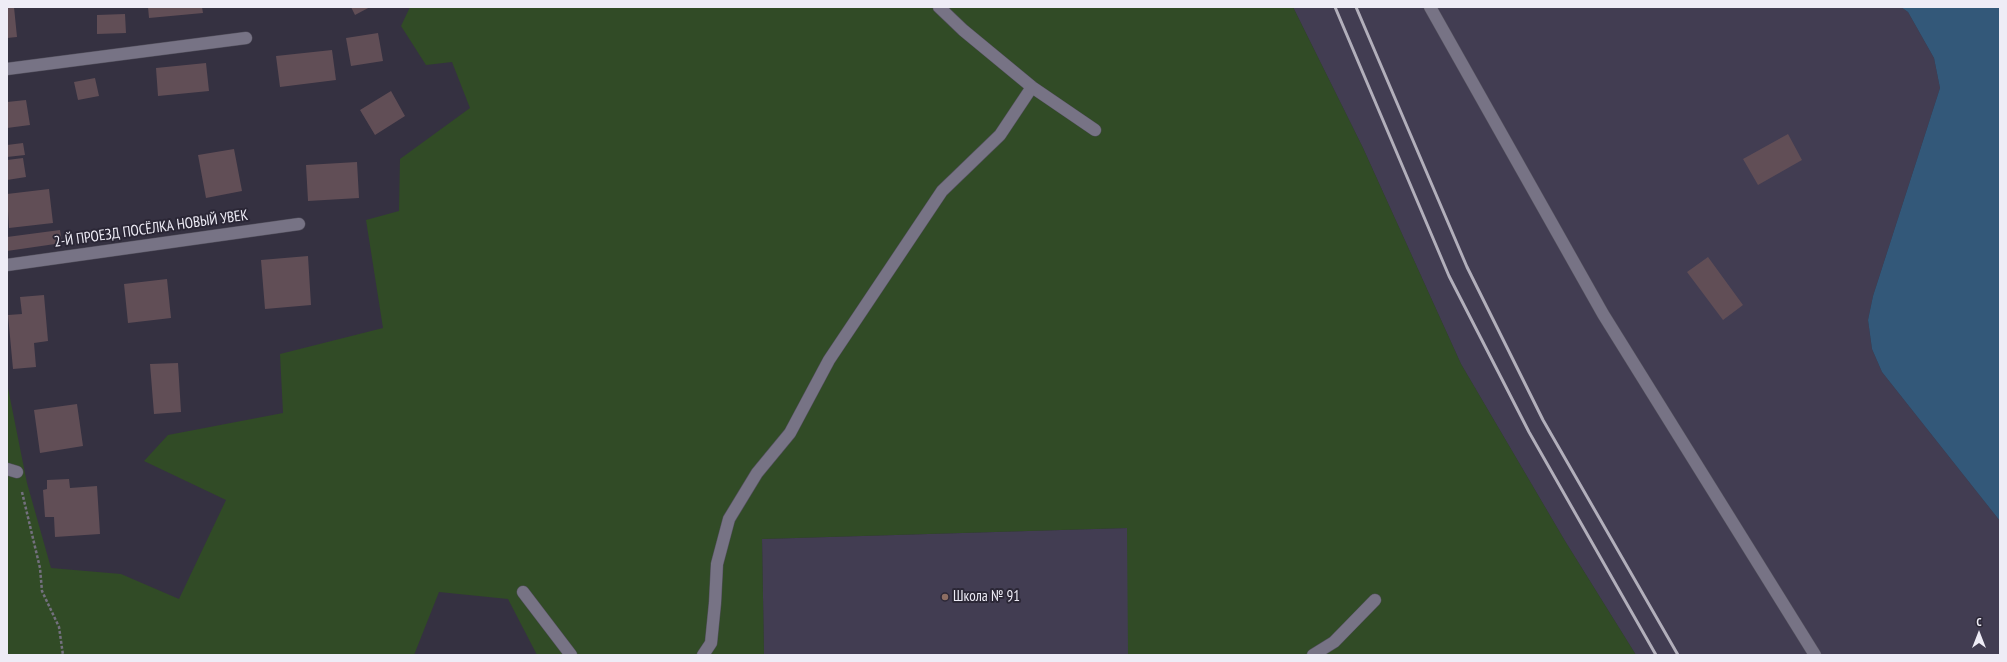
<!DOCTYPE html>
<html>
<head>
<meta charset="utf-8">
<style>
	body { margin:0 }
	#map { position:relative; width:2007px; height:662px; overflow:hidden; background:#353141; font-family:"PT Sans Narrow",sans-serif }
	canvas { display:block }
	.frame { position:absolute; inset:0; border:8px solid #eeecf6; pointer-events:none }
	.north { position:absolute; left:1959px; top:614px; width:40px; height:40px; -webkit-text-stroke:3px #2b2736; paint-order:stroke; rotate:0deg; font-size:11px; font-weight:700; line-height:16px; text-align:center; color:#eeecf6 }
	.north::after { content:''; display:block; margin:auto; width:14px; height:18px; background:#eeecf6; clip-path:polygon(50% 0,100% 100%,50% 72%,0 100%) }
</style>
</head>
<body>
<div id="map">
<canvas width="2007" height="662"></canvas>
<div class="frame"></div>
<div class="north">С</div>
</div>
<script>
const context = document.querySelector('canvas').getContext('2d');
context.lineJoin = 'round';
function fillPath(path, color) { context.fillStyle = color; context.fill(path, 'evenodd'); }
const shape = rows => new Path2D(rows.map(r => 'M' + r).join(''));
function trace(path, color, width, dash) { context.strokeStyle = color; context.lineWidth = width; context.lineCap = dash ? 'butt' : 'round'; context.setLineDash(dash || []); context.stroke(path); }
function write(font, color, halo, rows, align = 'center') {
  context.font = font + ' "PT Sans Narrow",sans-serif'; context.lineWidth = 4; context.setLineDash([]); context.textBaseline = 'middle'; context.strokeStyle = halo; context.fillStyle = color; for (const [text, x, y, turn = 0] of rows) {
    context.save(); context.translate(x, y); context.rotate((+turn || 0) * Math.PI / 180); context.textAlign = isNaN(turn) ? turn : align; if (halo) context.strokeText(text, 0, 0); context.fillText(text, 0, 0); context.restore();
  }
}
fillPath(shape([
	[1293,7,1901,7,1908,12,1934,58,1940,88,1873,296,1868,320,1872,349,1882,372,2000,521,2000,655,1636,655,1565,541,1461,364,1363,148],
	[1128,528,1128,655,764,655,762,539]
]), '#423d52');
fillPath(shape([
	[410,7,1293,7,1363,148,1461,364,1565,541,1636,655,1128,655,1127,528,762,539,764,655,537,655,508,599,439,592,414,655,7,655,7,383,27,483,51,568,121,574,179,599,226,500,144,461,168,435,283,413,280,354,383,328,366,220,399,211,400,159,470,108,452,62,426,65,401,26]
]), '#314b26');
fillPath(shape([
	[1901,7,2000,7,2000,521,1882,372,1872,349,1868,320,1873,296,1940,88,1934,58,1908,12]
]), '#335879');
fillPath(shape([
	[7,7,14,7,17,37,7,38],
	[148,7,202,7,203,13,149,18],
	[351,7,370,7,355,15],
	[125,14,126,33,97,34,97,15],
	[378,33,383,61,351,66,346,38],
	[332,50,336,80,280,87,276,56],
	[206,63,209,91,158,96,156,68],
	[95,78,99,96,78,100,74,82],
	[391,91,405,116,375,135,360,110],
	[26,100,30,125,7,128,7,102],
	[1788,134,1802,160,1758,185,1743,159],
	[23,143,25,155,7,157,7,145],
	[234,149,242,191,206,198,198,155],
	[23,158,26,177,7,180,7,160],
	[357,162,359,198,308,201,306,165],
	[49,189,53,223,9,228,7,194],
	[60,230,62,243,7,251,7,237],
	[308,256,311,305,265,309,261,260],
	[1708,257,1743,305,1723,320,1687,272],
	[167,279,171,318,128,323,124,284],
	[44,295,48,341,34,343,36,367,13,369,8,315,22,314,20,297],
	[178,363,181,412,154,414,150,364],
	[77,404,83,446,40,453,34,410],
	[69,479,70,488,97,486,100,534,55,537,54,517,45,517,43,490,47,489,47,480]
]), '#614e56');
const lane = shape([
	[1430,7,1603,314,1815,655],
	[7,469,17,472],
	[1313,655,1334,642,1375,600]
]);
const street = shape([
	[939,7,963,30,1032,87,1095,130],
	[7,69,246,38],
	[7,265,299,224],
	[523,592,571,655],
	[703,655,711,643,715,603,717,564,729,519,757,473,790,433,829,360,942,191,1000,135,1032,87]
]);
trace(lane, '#53505d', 13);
trace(street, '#53505d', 13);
trace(shape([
	[22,492,40,568,42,591,59,627,63,655]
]), '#73707e', 2.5, [3, 2]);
trace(lane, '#777385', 12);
trace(street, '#777385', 12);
trace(shape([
	[1335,7,1449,276,1529,432,1656,655],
	[1356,7,1467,267,1543,420,1678,655]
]), '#b2afbb', 3);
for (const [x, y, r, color] of [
	[945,597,4,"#8d6e63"]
]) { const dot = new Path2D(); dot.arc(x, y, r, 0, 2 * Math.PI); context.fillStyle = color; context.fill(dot); trace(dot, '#2b2736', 1.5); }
write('15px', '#eeecf6', '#2b2736', [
	["2-Й ПРОЕЗД ПОСЁЛКА НОВЫЙ УВЕК",151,229,-8]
]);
write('15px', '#eeecf6', '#2b2736', [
	["Школа № 91",953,597]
], 'left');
</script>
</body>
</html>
